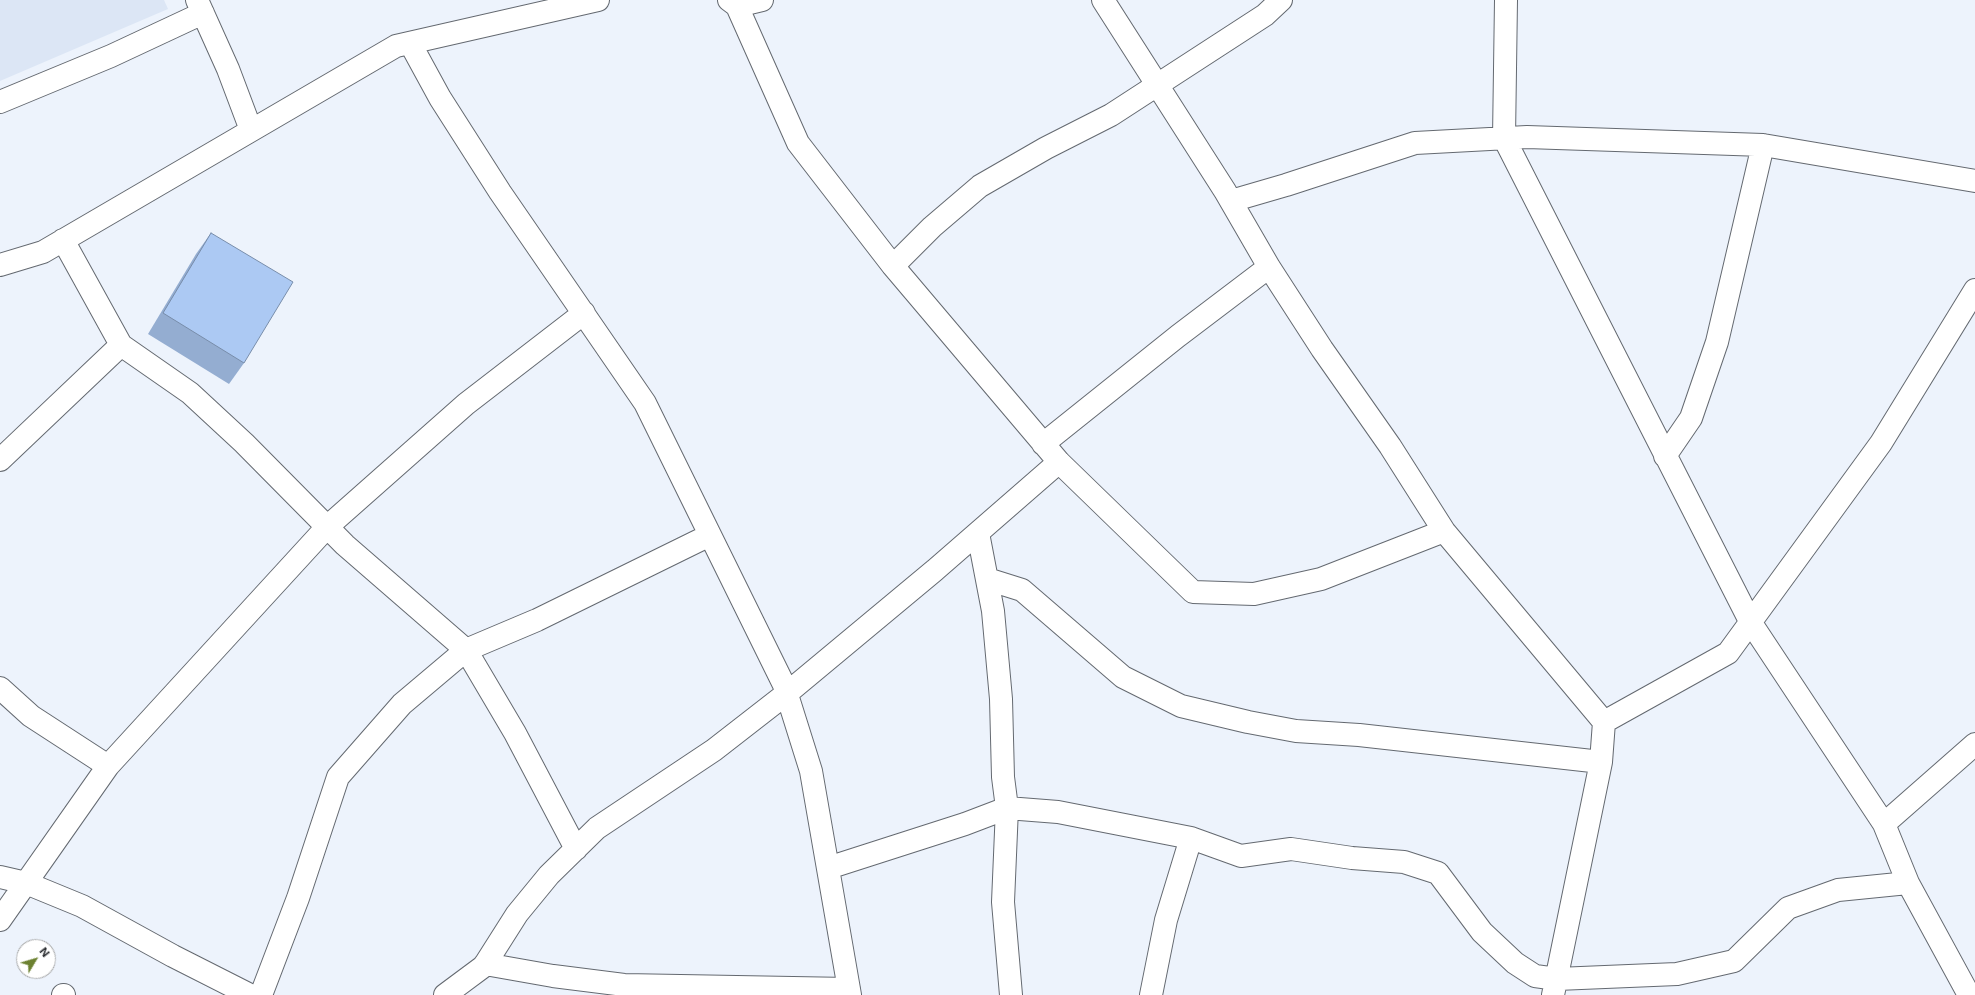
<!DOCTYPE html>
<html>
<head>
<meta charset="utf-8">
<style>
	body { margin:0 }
	#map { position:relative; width:1975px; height:995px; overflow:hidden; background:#edf3fc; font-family:Inter,sans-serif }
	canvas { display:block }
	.north { position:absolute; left:16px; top:939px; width:40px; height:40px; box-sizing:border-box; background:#fff; border:1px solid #a9aaab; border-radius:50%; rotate:52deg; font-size:11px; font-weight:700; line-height:16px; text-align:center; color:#282a2e }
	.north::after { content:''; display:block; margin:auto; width:14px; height:18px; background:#6c8131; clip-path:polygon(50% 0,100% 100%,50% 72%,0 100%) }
</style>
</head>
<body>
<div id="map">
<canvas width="1975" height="995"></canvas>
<div class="north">N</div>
</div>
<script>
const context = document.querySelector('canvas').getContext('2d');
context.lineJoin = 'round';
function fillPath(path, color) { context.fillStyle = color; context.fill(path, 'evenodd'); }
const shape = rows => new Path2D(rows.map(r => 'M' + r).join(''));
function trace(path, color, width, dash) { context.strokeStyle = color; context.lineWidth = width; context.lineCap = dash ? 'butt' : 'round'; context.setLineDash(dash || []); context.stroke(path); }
fillPath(shape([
	[0,0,164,0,168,9,0,81]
]), '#dce6f5');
const street = shape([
	[197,0,228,69,251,130],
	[729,0,737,6,798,143,893,266,1059,462,1193,592,1254,594,1321,579,1444,531],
	[1103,0,1225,191,1269,267,1322,349,1390,446,1444,531,1604,722,1601,762,1553,995],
	[1506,0,1504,138,1751,623,1884,824,1908,883,1969,995],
	[737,6,762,0],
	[410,43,440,98,500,192,645,403,784,685,811,771,850,995],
	[0,102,111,56,203,13],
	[1231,201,1286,185,1415,143,1527,137,1763,145,1975,181],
	[63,240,121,345,190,393,244,443,345,545,466,650,515,733,576,849],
	[0,265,43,252,396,46,598,0],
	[893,266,932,227,980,186,1046,148,1111,115,1265,15,1281,0],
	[1043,444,1178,336,1269,267],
	[1665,456,1691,418,1717,342,1763,145],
	[0,460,121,345],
	[978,533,993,611,1001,699,1003,777,1007,808,1003,902,1011,995],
	[987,579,1022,590,1123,677,1181,706,1248,722,1296,731,1359,735,1601,762],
	[0,688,31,716,108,766],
	[1604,722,1728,653,1881,443,1975,290],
	[1884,824,1975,744],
	[828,868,965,824,1007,808,1058,812,1191,838,1241,856,1291,849,1352,858,1404,862,1438,873,1482,932,1515,963,1535,976,1557,979,1677,974,1734,961,1788,908,1838,890,1908,883],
	[0,877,26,883,82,906,173,956,250,995],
	[0,920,108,766,327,527,466,404,584,313],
	[485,964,553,976,624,985,849,989],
	[63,995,64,995],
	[261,995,298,898,338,777,402,704,466,650,537,620,710,535],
	[445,995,484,966,517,914,549,875,597,828,714,750,786,694,935,570,1059,462],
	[1151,995,1166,920,1191,838]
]);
trace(street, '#646970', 24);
trace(street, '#fff', 22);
fillPath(shape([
	[211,233,244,363,229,384,148,334,196,254]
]), '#94add1');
const building = shape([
	[211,233,293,282,244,363,163,313,211,233]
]);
fillPath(building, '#acc9f3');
trace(building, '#788daa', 1);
</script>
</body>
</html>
